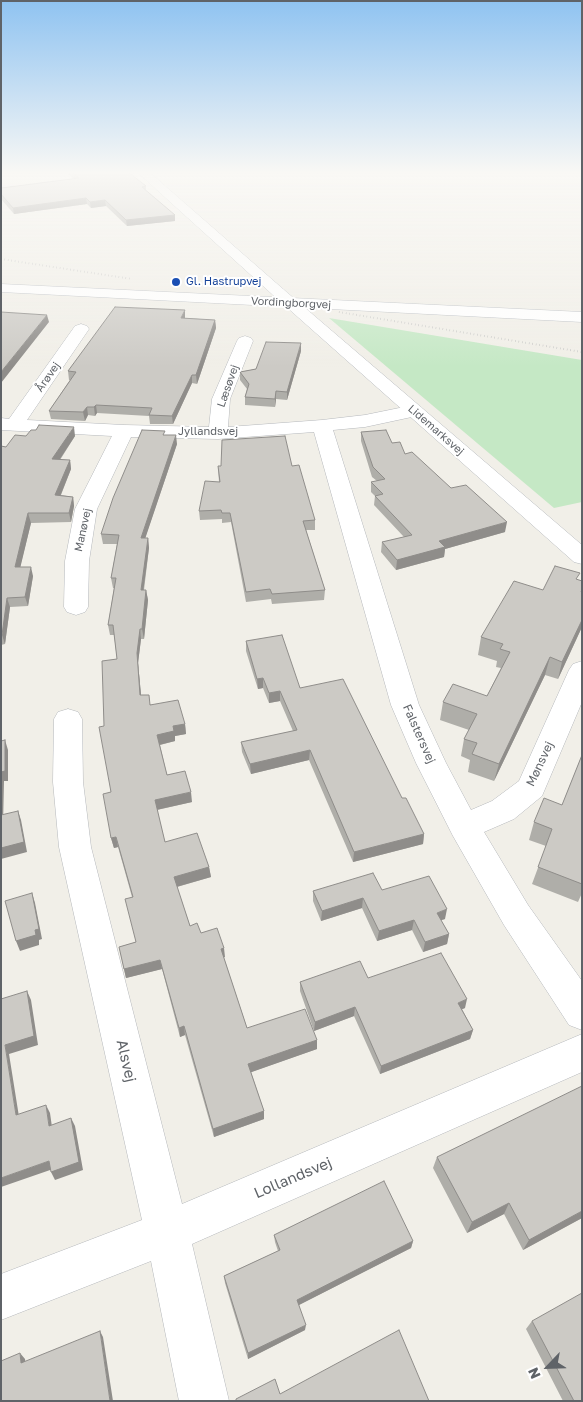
<!DOCTYPE html>
<html>
<head>
<meta charset="utf-8">
<style>
	body { margin:0 }
	#map { position:relative; width:583px; height:1402px; overflow:hidden; background:#f1efe8; font-family:"Golos Text",sans-serif }
	canvas { display:block }
	.frame { position:absolute; inset:0; border:2px solid #5f6368; pointer-events:none }
	.north { position:absolute; left:523px; top:1342px; width:50px; height:50px; -webkit-text-stroke:4px #fff; paint-order:stroke; rotate:246deg; font-size:14px; font-weight:700; line-height:20px; text-align:center; color:#5f6368 }
	.north::after { content:''; display:block; margin:auto; width:18px; height:22px; background:#5f6368; clip-path:polygon(50% 0,100% 100%,50% 72%,0 100%) }
</style>
</head>
<body>
<div id="map">
<canvas width="583" height="1402"></canvas>
<div class="frame"></div>
<div class="north">N</div>
</div>
<script>
const context = document.querySelector('canvas').getContext('2d');
context.lineJoin = 'round';
function fillPath(path, color) { context.fillStyle = color; context.fill(path, 'evenodd'); }
const shape = rows => new Path2D(rows.map(r => 'M' + r).join(''));
function trace(path, color, width, dash) { context.strokeStyle = color; context.lineWidth = width; context.lineCap = dash ? 'butt' : 'round'; context.setLineDash(dash || []); context.stroke(path); }
function write(font, color, halo, rows, align = 'center') {
  context.font = font + ' "Golos Text",sans-serif'; context.lineWidth = 4; context.setLineDash([]); context.textBaseline = 'middle'; context.strokeStyle = halo; context.fillStyle = color; for (const [text, x, y, turn = 0] of rows) {
    context.save(); context.translate(x, y); context.rotate((+turn || 0) * Math.PI / 180); context.textAlign = isNaN(turn) ? turn : align; if (halo) context.strokeText(text, 0, 0); context.fillText(text, 0, 0); context.restore();
  }
}
fillPath(shape([
	[329,318,582,360,582,502,554,508]
]), '#c5e8c5');
const minor = shape([
	[136,171,148,171,283,289,285,292,283,295,273,295,136,171],
	[81,324,87,326,89,329,27,420,124,425,209,427,212,399,237,341,239,338,245,336,251,338,253,341,230,399,228,427,322,420,365,415,414,405,421,407,423,411,421,415,365,427,333,430,419,705,446,763,471,810,492,801,519,781,569,670,573,664,582,661,582,702,542,796,514,819,484,832,528,905,582,981,582,1030,569,1025,504,925,453,836,416,763,391,705,314,432,218,439,131,437,97,509,89,561,88,607,85,612,76,615,67,612,64,607,65,561,75,509,112,436,1,430,1,418,9,419,75,326,81,324],
	[68,709,78,712,82,719,83,782,91,847,182,1204,582,1034,582,1072,192,1244,229,1401,179,1401,151,1261,1,1320,1,1274,142,1220,59,847,53,782,54,719,58,712,68,709]
]);
const tertiary = shape([
	[278,288,283,289,582,545,582,564,574,562,273,295,271,292,273,289,278,288]
]);
const secondary = shape([
	[1,284,582,312,582,322,1,292,1,284]
]);
trace(minor, '#b5b8bc', 1);
trace(tertiary, '#b5b8bc', 1);
trace(secondary, '#b6babf', 1);
fillPath(minor, '#fff');
fillPath(tertiary, '#fff');
fillPath(secondary, '#fff');
trace(shape([
	[1,259,132,279],
	[339,312,582,352]
]), '#b6b7b8', 2, [0.5, 3]);
fillPath(shape([
	[65,171,127,171,146,186,146,191,175,215,175,221,127,226,106,206,91,208,87,204,14,214,1,199,1,188,74,179],
	[185,318,215,320,216,328,197,384,192,383,173,424,150,424,149,416,97,413,95,416,88,415,85,421,51,419,49,411,70,380,69,380,68,371],
	[301,351,287,400,276,399,275,407,245,405,245,397,247,389,240,380,240,372,256,369],
	[361,432,392,443,405,454,451,488,505,532,445,549,444,557,396,570,381,552,382,542,404,537,374,505,375,496,371,492,371,482,377,481,372,477,361,441],
	[165,435,177,444,145,538,148,538,149,548,144,590,146,590,148,600,144,639,141,639,138,663,141,695,151,705,185,724,186,734,175,736,175,741,160,745,167,775,192,802,157,810,165,842,209,867,211,877,177,887,190,926,224,948,224,958,247,1028,317,1040,317,1049,251,1072,264,1111,264,1119,214,1137,185,1035,180,1037,162,969,126,978,119,947,136,942,132,897,118,847,114,848,111,838,111,792,104,726,117,659,114,635,110,635,108,625,114,588,113,588,111,578,117,544,103,544,101,534],
	[26,436,75,436,60,460,70,460,71,469,61,495,73,497,74,506,71,522,31,523,20,567,33,576,28,606,10,607,5,644,1,645,1,446,6,447],
	[218,466,292,466,315,520,315,530,306,530,325,590,324,600,272,604,271,599,246,602,231,522,222,523,222,519,200,520,199,511,219,482],
	[578,580,582,581,582,627,558,679,545,675,494,781,468,772,470,760,461,756,464,739,469,730,440,720,443,702,487,696,501,668,496,667,497,661,478,655,481,637,543,590],
	[246,641,300,688,402,798,424,834,423,844,353,862,309,760,251,774,242,752,241,742,293,731,280,701,269,703,263,688,258,689,246,651],
	[582,755,582,893,578,902,532,884,546,846,529,840,534,822,562,805],
	[382,890,445,919,441,920,449,934,447,944,423,952,412,930,377,941,362,908,321,921,313,901,313,891],
	[368,978,465,1008,462,1009,473,1030,470,1039,380,1074,354,1016,314,1031,300,991,300,982],
	[437,1157,582,1218,523,1250,504,1214,467,1233,433,1168],
	[274,1235,413,1241,411,1248,299,1305,305,1330,248,1359,225,1283,224,1276,278,1251,275,1242],
	[532,1321,582,1401,563,1401,526,1329]
]), '#afaea9');
fillPath(shape([
	[86,198,87,204,14,214,13,208],
	[105,200,106,206,91,208,90,202],
	[175,215,175,221,127,226,126,220],
	[185,310,185,318,181,318],
	[47,315,49,322,1,383,1,372],
	[215,320,216,328,197,384,196,375],
	[301,343,301,351,287,400,287,392],
	[192,375,192,383,173,424,172,416],
	[276,391,276,399,275,407,275,399],
	[96,405,97,413,95,416,94,407],
	[87,407,88,415,85,421,83,412],
	[74,427,75,436,54,468,52,459],
	[176,435,177,444,142,548,141,538],
	[70,460,71,469,57,504,55,495],
	[73,497,74,506,71,522,69,513],
	[28,513,31,523,18,577,15,567],
	[507,522,505,532,445,549,444,557,396,570,397,560,439,541],
	[148,538,149,548,142,600,141,590],
	[31,567,33,576,28,606,25,597],
	[146,590,148,600,144,639,142,629],
	[7,598,10,607,5,644,2,635],
	[582,620,582,627,558,679,562,662],
	[140,629,141,639,138,663,142,705,140,695,137,653],
	[550,657,545,675,494,781,499,764],
	[263,678,263,688,258,689,257,679],
	[280,691,280,701,269,703,269,693],
	[185,724,186,734,175,736,175,741,159,745,157,735,173,726],
	[5,740,8,750,8,781,4,781,3,825,1,820,1,772],
	[310,750,309,760,251,774,250,764],
	[191,792,192,802,156,810,155,800],
	[18,811,21,820,27,852,1,859,1,848],
	[424,834,423,844,353,862,354,852],
	[116,837,118,847,114,848,111,838],
	[209,867,211,877,176,887,174,877],
	[32,893,35,903,42,939,39,940,39,945,20,951,16,941],
	[363,898,362,908,321,921,322,911],
	[447,909,445,919,435,922,437,913],
	[414,920,412,930,377,941,379,931],
	[449,934,447,944,423,952,425,942],
	[224,948,225,957,222,958,221,949],
	[160,960,162,969,126,978,124,969],
	[27,991,31,1000,38,1045,9,1054,20,1123,16,1115,5,1045],
	[467,999,465,1008,455,1012,458,1003],
	[355,1007,354,1016,314,1031,315,1022],
	[184,1026,185,1035,180,1037,179,1028],
	[473,1030,470,1039,380,1074,381,1066],
	[317,1040,317,1049,249,1073,248,1064],
	[46,1105,50,1113,53,1134,49,1126],
	[264,1111,264,1119,214,1137,213,1129],
	[71,1118,75,1126,83,1170,55,1180,51,1172],
	[49,1161,53,1169,1,1187,1,1178],
	[509,1203,504,1214,467,1233,472,1222],
	[582,1211,582,1218,523,1250,529,1240],
	[413,1241,411,1248,297,1306,297,1300],
	[306,1325,305,1330,248,1359,248,1353],
	[100,1331,103,1337,113,1401,110,1401],
	[20,1353,25,1359,26,1368,21,1363]
]), '#8f8d8a');
const building = shape([
	[71,171,127,171,146,186,142,187,175,215,126,220,105,200,90,202,86,198,13,208,1,194,1,188,79,178,71,171],
	[115,307,185,310,181,318,215,320,196,375,192,375,172,416,149,415,152,408,96,405,94,407,87,407,83,412,49,411,76,372,68,371,115,307],
	[1,312,47,315,1,372,1,312],
	[266,342,301,343,287,392,276,391,275,399,245,397,249,384,240,372,256,369,266,342],
	[39,425,74,427,52,459,70,460,55,495,73,497,69,513,28,513,15,567,31,567,25,597,7,598,2,635,1,635,1,446,6,447,15,435,26,436,31,430,36,430,39,425],
	[142,430,165,431,163,435,176,435,141,538,148,538,141,590,146,590,142,629,140,629,137,653,140,695,149,695,150,705,178,700,185,724,173,726,174,731,157,735,167,775,185,771,191,792,155,800,165,842,197,833,209,867,174,877,190,926,197,923,201,933,217,928,224,948,221,949,247,1028,305,1009,317,1040,248,1064,264,1111,213,1129,184,1026,179,1028,160,960,124,969,119,947,136,942,125,899,133,897,116,837,111,838,103,794,111,792,99,727,104,726,102,661,117,659,113,625,108,625,116,578,111,578,119,535,101,534,113,498,142,430],
	[386,430,392,443,400,442,405,454,412,452,451,488,466,485,507,522,439,541,445,547,397,560,382,542,412,535,375,496,383,494,371,482,385,479,373,467,361,432,386,430],
	[285,436,292,466,299,465,315,520,303,521,325,590,272,594,270,589,246,592,230,513,222,513,221,510,199,511,205,481,220,482,218,466,221,466,222,440,285,436],
	[555,566,580,573,576,579,582,581,582,590,581,592,582,592,582,620,562,662,550,657,499,764,472,754,477,743,464,739,477,714,443,702,453,684,487,696,510,652,500,649,503,644,481,637,514,581,543,590,555,566],
	[282,635,300,688,343,679,402,798,406,798,424,834,354,852,310,750,250,764,241,742,297,730,280,691,269,693,263,678,257,679,246,641,282,635],
	[5,740,5,771,1,772,1,741,5,740],
	[582,755,582,884,538,867,552,829,534,822,544,798,562,805,582,755],
	[18,811,24,842,1,848,1,815,18,811],
	[373,873,382,890,429,876,447,909,437,913,449,934,425,942,414,920,379,931,363,898,322,911,313,891,373,873],
	[32,893,39,929,35,930,36,935,16,941,5,901,32,893],
	[441,953,467,999,458,1003,473,1030,381,1066,355,1007,315,1022,300,982,360,961,368,978,441,953],
	[27,991,34,1036,5,1045,16,1115,46,1105,49,1126,71,1118,79,1162,51,1172,49,1161,1,1178,1,999,27,991],
	[582,1086,582,1211,529,1240,509,1203,472,1222,437,1157,582,1086],
	[384,1181,413,1241,297,1300,306,1325,248,1353,224,1276,280,1250,274,1235,384,1181],
	[582,1293,582,1401,574,1401,532,1321,582,1293],
	[399,1330,429,1401,236,1401,236,1399,275,1379,280,1394,399,1330],
	[100,1331,110,1401,1,1401,1,1361,20,1353,21,1363,100,1331]
]);
fillPath(building, '#cccac5');
trace(building, '#8f8d8a', 1);
const sky = context.createLinearGradient(0, 0, 0, 367);
sky.addColorStop(0, '#8fc3f1');
sky.addColorStop(0.47, '#f9f8f5');
sky.addColorStop(1, '#f9f8f500');
context.fillStyle = sky;
context.fillRect(0, 0, 583, 367);
for (const [x, y, r, color] of [
	[176,282,5,"#1a4fb4"]
]) { const dot = new Path2D(); dot.arc(x, y, r, 0, 2 * Math.PI); context.fillStyle = color; context.fill(dot); trace(dot, '#fff', 2); }
write('11px', '#164399', '#fff', [
	["Gl. Hastrupvej",186,282]
], 'left');
write('11px', '#5f6368', '#fff', [
	["Vordingborgvej",291,303,3],
	["Årøvej",48,377,-55],
	["Læsøvej",228,386,-71],
	["Lidemarksvej",436,430,41],
	["Jyllandsvej",208,432],
	["Manøvej",83,530,-78]
]);
write('12px', '#5f6368', '#fff', [
	["Falstersvej",419,734,66],
	["Mønsvej",540,764,-65]
]);
write('15px', '#5f6368', '#fff', [
	["Alsvej",126,1061,77],
	["Lollandsvej",293,1178,-23]
]);
</script>
</body>
</html>
